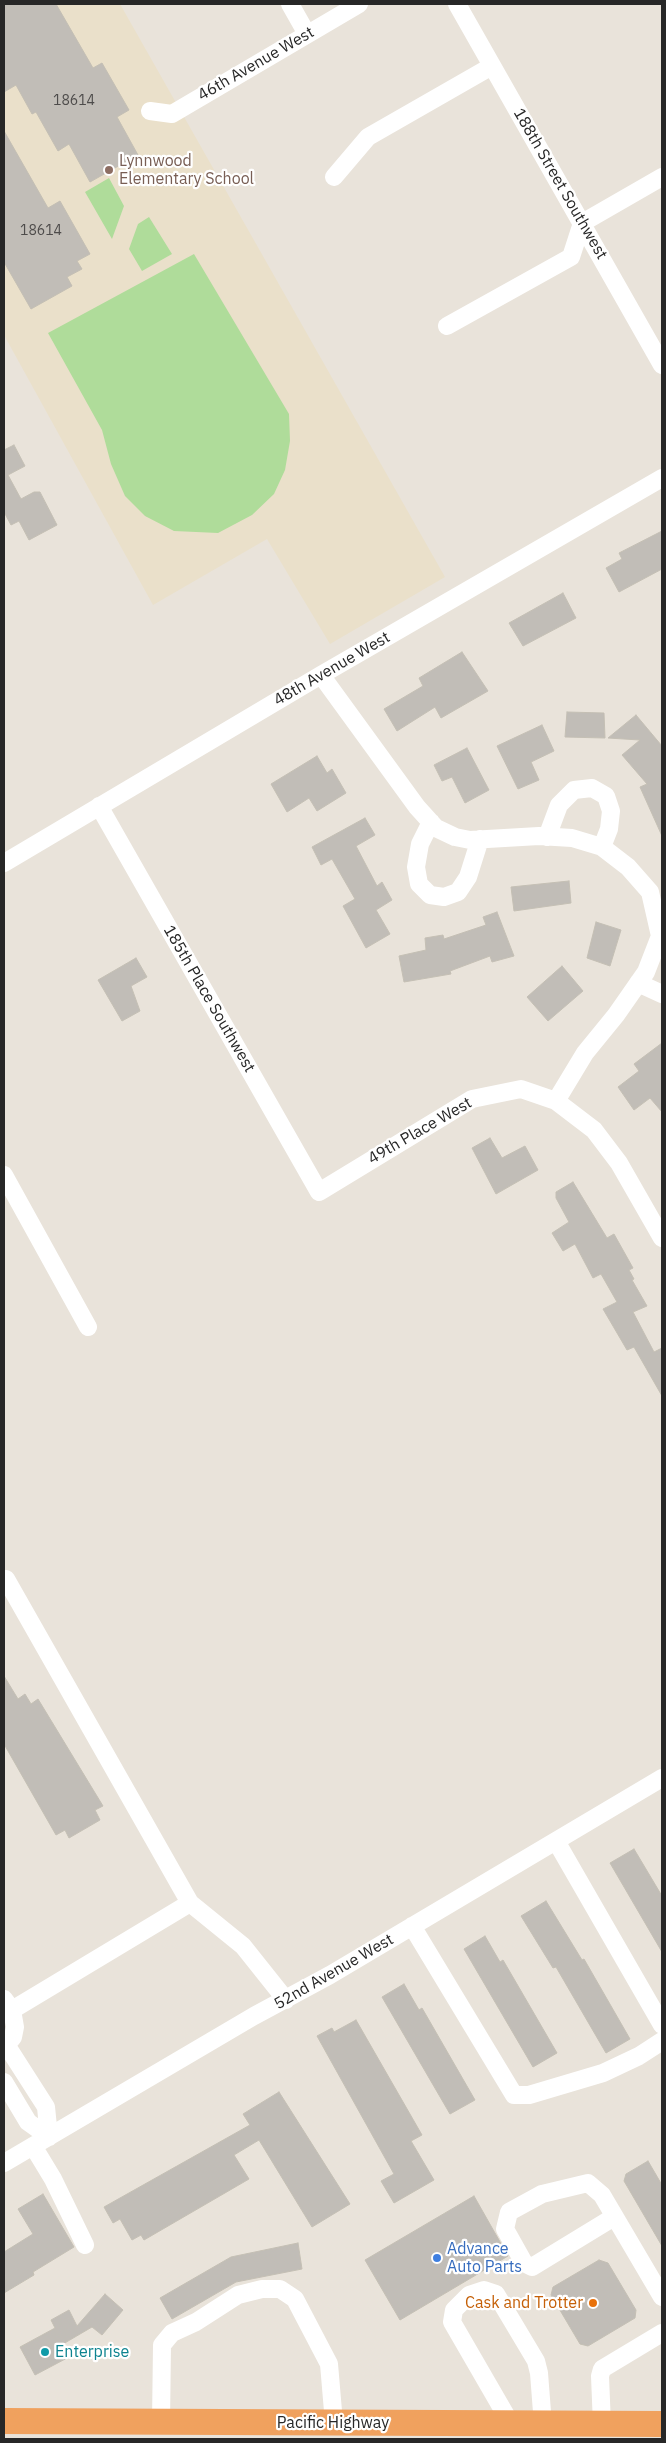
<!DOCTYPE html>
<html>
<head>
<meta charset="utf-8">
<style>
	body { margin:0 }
	#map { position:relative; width:666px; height:2443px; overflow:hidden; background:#e9e3da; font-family:"IBM Plex Sans",sans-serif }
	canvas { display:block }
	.frame { position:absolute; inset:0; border:5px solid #272727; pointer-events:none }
</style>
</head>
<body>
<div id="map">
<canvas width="666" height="2443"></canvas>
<div class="frame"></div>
</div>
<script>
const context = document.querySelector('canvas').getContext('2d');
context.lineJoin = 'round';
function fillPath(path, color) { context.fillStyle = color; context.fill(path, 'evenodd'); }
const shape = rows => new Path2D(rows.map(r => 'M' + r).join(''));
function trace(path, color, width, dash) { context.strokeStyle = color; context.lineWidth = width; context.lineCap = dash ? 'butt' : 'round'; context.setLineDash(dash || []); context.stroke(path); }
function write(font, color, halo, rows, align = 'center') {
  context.font = font + ' "IBM Plex Sans",sans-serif'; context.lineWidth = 4.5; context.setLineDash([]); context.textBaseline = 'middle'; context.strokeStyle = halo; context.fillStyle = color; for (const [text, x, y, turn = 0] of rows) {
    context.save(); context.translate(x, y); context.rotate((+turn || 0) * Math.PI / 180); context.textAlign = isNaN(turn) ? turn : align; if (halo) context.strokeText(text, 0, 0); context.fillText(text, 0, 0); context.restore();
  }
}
fillPath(shape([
	[4,4,120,4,445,577,330,644,267,539,153,605,4,335]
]), '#eae0ca');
fillPath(shape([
	[109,178,124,206,112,239,85,192],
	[149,217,172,254,142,271,129,249,138,224],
	[194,254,289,414,290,441,285,470,274,494,252,515,218,533,174,531,145,516,125,496,111,464,102,430,48,333]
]), '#afdc9a');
const building = shape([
	[4,4,56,4,93,68,102,63,129,110,117,117,138,155,90,182,69,144,58,151,36,112,32,114,16,85,4,92,4,4],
	[4,131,48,208,60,201,90,254,77,261,82,269,67,277,72,286,31,309,4,262,4,131],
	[14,445,25,466,8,475,21,499,34,492,40,492,57,525,29,540,19,521,11,525,4,512,4,450,14,445],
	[662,531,662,569,619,592,606,568,622,559,619,553,662,531],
	[563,593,576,618,523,646,509,623,563,593],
	[462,652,488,691,441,718,435,707,397,731,384,709,423,686,419,678,462,652],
	[567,712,604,713,605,738,565,737,567,712],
	[636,715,662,746,662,836,640,787,647,784,622,755,640,740,608,738,636,715],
	[542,725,554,751,531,762,539,780,518,789,497,746,542,725],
	[467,748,489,790,465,803,452,777,442,781,434,765,467,748],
	[317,756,327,773,332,769,346,793,317,811,309,798,287,812,271,784,317,756],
	[365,818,375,835,356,846,377,886,382,882,392,900,376,910,390,934,366,948,343,906,355,899,332,859,321,865,312,847,365,818],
	[569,881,571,903,514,911,511,887,569,881],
	[497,912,514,956,492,962,490,956,450,971,451,974,404,982,399,956,426,950,425,938,443,935,444,939,486,925,483,917,497,912],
	[596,922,621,930,610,966,587,958,596,922],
	[136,958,147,977,131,986,140,1011,122,1021,98,980,136,958],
	[562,966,583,991,548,1021,527,997,562,966],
	[662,1043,662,1112,650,1098,634,1110,618,1087,639,1071,634,1064,662,1043],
	[490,1138,502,1158,525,1146,538,1170,496,1194,472,1148,490,1138],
	[573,1182,607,1238,614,1234,633,1268,629,1270,634,1279,632,1280,647,1306,633,1312,654,1352,662,1348,662,1396,634,1347,627,1350,603,1309,617,1302,601,1274,593,1278,575,1244,563,1251,552,1233,569,1222,556,1198,556,1192,573,1182],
	[4,1676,18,1699,25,1694,31,1704,38,1699,103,1806,95,1810,100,1820,69,1838,65,1830,56,1835,4,1744,4,1676],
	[634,1849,662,1896,662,1952,610,1863,634,1849],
	[546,1901,582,1960,584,1959,630,2039,606,2053,556,1967,553,1968,521,1916,546,1901],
	[485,1936,500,1962,503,1960,557,2053,533,2067,464,1949,485,1936],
	[404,1984,419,2010,422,2008,475,2100,450,2114,382,1997,404,1984],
	[356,2020,422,2135,411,2141,434,2180,394,2203,381,2181,394,2174,317,2036,332,2028,334,2032,356,2020],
	[279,2092,350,2204,312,2227,259,2140,234,2155,249,2179,144,2240,141,2235,132,2240,120,2219,113,2223,104,2207,250,2125,243,2114,279,2092],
	[648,2161,662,2185,662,2246,624,2181,626,2174,648,2161],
	[43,2194,74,2247,33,2272,34,2275,4,2293,4,2252,33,2234,18,2209,43,2194],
	[474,2196,508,2256,400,2320,365,2260,474,2196],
	[298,2243,302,2269,236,2282,172,2319,160,2298,231,2257,298,2243],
	[599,2260,608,2263,636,2310,635,2318,588,2346,580,2344,551,2295,553,2287,599,2260],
	[105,2294,123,2310,102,2335,92,2327,63,2344,69,2357,35,2375,20,2347,55,2328,51,2320,69,2310,77,2326,105,2294]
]);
fillPath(building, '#c1bdb7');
trace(building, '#c4bfb4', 1);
trace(shape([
	[290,4,307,34],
	[457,4,662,365],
	[150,111,172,114,359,4],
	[334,177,368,137,492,66],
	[447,326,571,257,582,223,662,177],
	[321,675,417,807,436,828,455,837,470,840,539,836,572,838,602,847,628,867,650,892,660,936,646,972,616,1015,585,1053,556,1101],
	[99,806,319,1192,472,1099,521,1089,556,1101,594,1130,619,1163,662,1238],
	[431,822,420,844,416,867,419,884,430,895,444,897,458,892,468,877,480,839],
	[547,837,559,805,574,790,592,788,606,796,611,811,609,829,602,847],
	[4,863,321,675,662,478],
	[638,983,662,994],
	[4,1175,88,1327],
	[4,1580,6,1579,190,1903,243,1946,286,2000],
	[556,1841,662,2025],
	[412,1926,514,2095,529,2095,603,2073,639,2056,662,2041],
	[4,1999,12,2010,15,2027,13,2037,4,2048],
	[12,2010,190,1903],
	[7,2046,46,2107,49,2137],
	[4,2082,28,2122,49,2137],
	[33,2146,53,2179,85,2245],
	[4,2163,254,2016,330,1975,662,1778],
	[614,2217,532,2267,524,2263,505,2229,509,2212,542,2194,588,2183,602,2195,662,2297],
	[161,2423,162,2345,172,2333,196,2322,238,2295,262,2289,280,2289,295,2299,329,2364,334,2423],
	[511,2424,452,2322,454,2310,469,2295,484,2290,496,2294,536,2361,539,2373,543,2425],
	[602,2425,600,2376,602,2369,662,2333]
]), '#fff', 18);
trace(shape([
	[4,2421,662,2424]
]), '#f0a15e', 26);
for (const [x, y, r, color] of [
	[109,170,5,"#8d6e63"],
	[437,2258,5,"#3f7fe0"],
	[593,2303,5,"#e8710a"],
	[45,2352,5,"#0f9aa8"]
]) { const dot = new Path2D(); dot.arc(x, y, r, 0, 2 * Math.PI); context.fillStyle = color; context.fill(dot); trace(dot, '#fff', 2); }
write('14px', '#4e4c4b', null, [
	["18614",74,101],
	["18614",41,231]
]);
write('16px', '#272727', '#fff', [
	["46th Avenue West",256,64,-30],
	["188th Street Southwest",560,184,60],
	["48th Avenue West",332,669,-30],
	["185th Place Southwest",209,999,60],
	["49th Place West",420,1131,-30],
	["52nd Avenue West",334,1972,-30],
	["Pacific Highway",333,2423]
]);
write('16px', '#785e54', '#fff', [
	["Lynnwood",119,161],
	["Elementary School",119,179]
], 'left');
write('16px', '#366cbe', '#fff', [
	["Advance",447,2249],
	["Auto Parts",447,2267]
], 'left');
write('16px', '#c56008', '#fff', [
	["Cask and Trotter",583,2303]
], 'right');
write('16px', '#0d838f', '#fff', [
	["Enterprise",55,2352]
], 'left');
</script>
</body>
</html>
